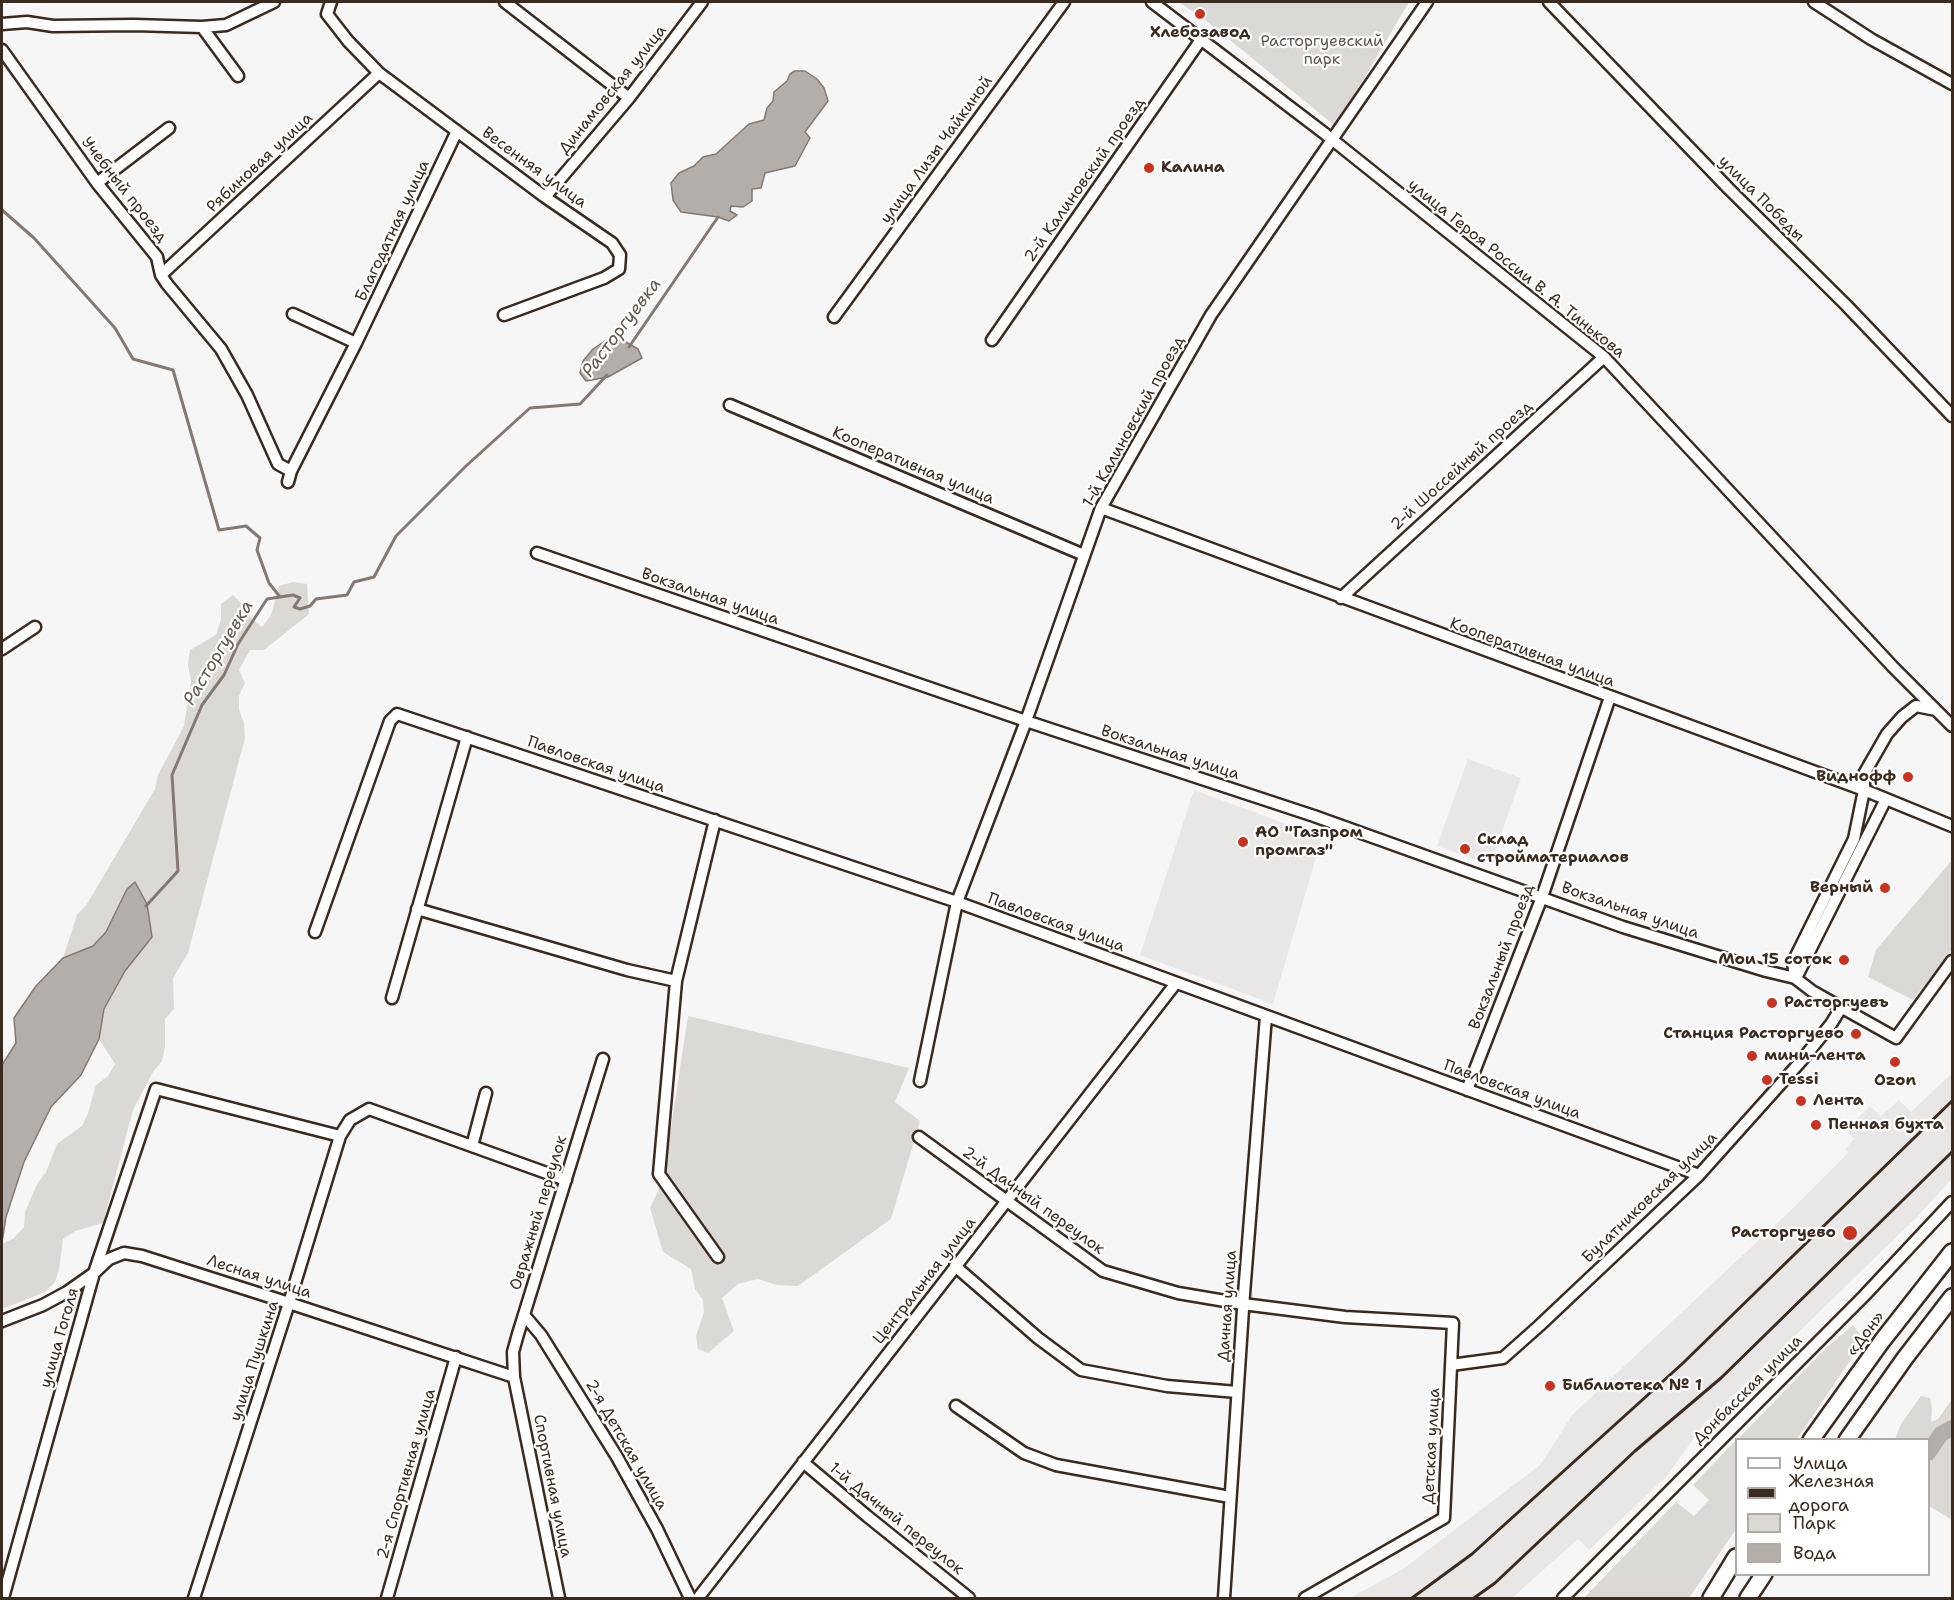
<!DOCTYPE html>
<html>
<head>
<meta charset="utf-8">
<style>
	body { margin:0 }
	#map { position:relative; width:1954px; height:1600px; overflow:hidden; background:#f7f6f6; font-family:"Shantell Sans",sans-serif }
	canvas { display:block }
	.frame { position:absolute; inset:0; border:3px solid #3b2a1e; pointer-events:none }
	.legend { position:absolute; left:1735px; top:1438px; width:195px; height:138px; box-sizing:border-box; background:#fff; border:2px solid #b1aaa5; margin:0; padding:8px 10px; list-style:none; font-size:18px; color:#3b2a1e }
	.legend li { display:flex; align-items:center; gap:12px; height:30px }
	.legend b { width:30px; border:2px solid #b1aaa5 }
</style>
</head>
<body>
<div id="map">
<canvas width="1954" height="1600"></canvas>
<div class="frame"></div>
<ul class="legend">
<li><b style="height:8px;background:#fff"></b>Улица</li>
<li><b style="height:8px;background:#3b2a1e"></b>Железная дорога</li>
<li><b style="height:16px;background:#dbd9d6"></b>Парк</li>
<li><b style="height:16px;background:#b4aeaa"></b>Вода</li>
</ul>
</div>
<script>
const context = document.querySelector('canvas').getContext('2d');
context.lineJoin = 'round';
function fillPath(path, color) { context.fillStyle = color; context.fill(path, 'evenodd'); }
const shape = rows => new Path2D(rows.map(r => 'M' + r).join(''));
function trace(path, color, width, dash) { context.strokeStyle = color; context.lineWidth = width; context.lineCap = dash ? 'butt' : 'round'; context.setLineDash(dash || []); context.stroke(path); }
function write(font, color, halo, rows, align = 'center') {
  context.font = font + ' "Shantell Sans",sans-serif'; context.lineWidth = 4.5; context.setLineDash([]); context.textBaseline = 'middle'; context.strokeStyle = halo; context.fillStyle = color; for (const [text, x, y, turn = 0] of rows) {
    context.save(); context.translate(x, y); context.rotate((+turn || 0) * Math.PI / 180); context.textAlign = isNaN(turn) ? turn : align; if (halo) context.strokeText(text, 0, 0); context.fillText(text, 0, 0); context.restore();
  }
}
fillPath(shape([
	[1468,759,1521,778,1490,865,1437,846],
	[1194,790,1322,837,1273,1004,1140,955],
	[1952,1073,1952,1179,1917,1217,1703,1425,1667,1476,1589,1550,1578,1539,1512,1598,1350,1598,1403,1569,1540,1465,1573,1414,1789,1212,1848,1153,1845,1149,1854,1139,1845,1130,1870,1106,1881,1116,1899,1100,1911,1112]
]), '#e9e7e6');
fillPath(shape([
	[1179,2,1409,2,1339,121,1334,125,1209,23],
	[293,582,307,584,309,614,264,650,250,650,239,670,245,683,239,696,239,710,244,723,245,738,188,953,173,978,174,1009,165,1019,165,1047,162,1061,153,1072,133,1110,103,1223,75,1231,63,1239,59,1269,55,1282,45,1292,2,1309,2,1244,14,1238,24,1227,25,1212,37,1184,46,1172,57,1144,82,1126,88,1113,96,1085,108,1076,115,1064,99,1039,104,1009,125,971,152,937,127,889,106,932,93,946,63,958,77,915,87,904,155,789,158,775,184,726,191,681,188,665,190,650,216,635,221,619,221,604,233,595,244,606,251,618,262,627,271,615,279,586],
	[1952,860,1952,949,1913,1000,1868,977,1876,950],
	[688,1016,909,1068,895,1102,920,1121,891,1219,798,1286,777,1285,758,1279,738,1284,722,1298,734,1331,708,1353,698,1349,696,1336,704,1312,703,1300,695,1289,691,1269,663,1252,650,1208,663,1180],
	[1853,1325,1864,1340,1797,1439,1737,1440,1825,1349],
	[1921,1396,1930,1398,1932,1409,1931,1422,1938,1419,1952,1399,1952,1520,1929,1506,1928,1440,1895,1439,1901,1424],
	[1736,1440,1736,1529,1689,1598,1584,1598,1676,1502,1694,1516,1709,1500,1693,1485]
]), '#dbd9d6');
const water = shape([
	[795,71,805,71,817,79,824,88,828,101,805,132,810,138,795,166,765,173,761,188,752,189,752,201,743,207,731,206,730,211,737,215,729,221,718,217,681,212,673,200,671,183,679,173,694,166,703,157,716,154,749,124,764,120,767,108,773,101,774,92,787,81,790,74,795,71],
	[614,335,638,349,642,358,608,377,586,381,580,373,583,361,593,349,614,335],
	[135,882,147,904,152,937,125,971,104,1009,99,1039,81,1075,51,1107,24,1162,6,1217,2,1242,2,1065,16,1043,14,1018,36,986,63,958,93,946,106,932,127,889,135,882]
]);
fillPath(water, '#b4aeaa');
trace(water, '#847972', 1.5);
trace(shape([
	[2,210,34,238,115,328,133,359,173,370,219,530,246,526,260,538,257,550,269,583,280,597],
	[629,347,718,217],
	[146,906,178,871,172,775,202,705,224,675,238,644,267,599,293,595,300,598,294,607,300,609,310,606,316,599,347,595,354,582,374,577,396,536,466,466,530,408,580,404,607,375]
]), '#847972', 3);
trace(shape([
	[1928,1453,1941,1434,1952,1428]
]), '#b4aeaa', 16);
const minor = shape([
	[331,2,327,14,348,41,379,73,545,197,612,243,620,255,619,269,604,278,504,315],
	[505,2,629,98],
	[1152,2,1324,133,1604,357,1893,667,1952,726],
	[1549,2,1729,189,1846,305,1952,416],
	[1814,2,1871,39,1952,84],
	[2,24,27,22,53,26,134,25,202,27,226,25,274,2],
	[202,27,238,76],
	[2,50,97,183,157,257,161,275,167,284,221,349,247,395,278,464,291,471],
	[97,183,169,128],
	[545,197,629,98,702,2],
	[161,275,379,73],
	[293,314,356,343],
	[834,317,1064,2],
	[992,340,1202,38],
	[730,405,1084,555],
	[288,482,291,471,356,343,457,131],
	[1101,508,1864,790,1952,826],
	[537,553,1026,721,1314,816,1623,927,1766,971,1795,978],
	[1341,598,1604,357],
	[2,649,35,627],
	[1936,710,1916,706,1902,717,1887,734,1864,774,1864,790,1854,839,1793,962,1795,978,1812,991,1896,1038,1952,961],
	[715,820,676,981,659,1174,718,1257],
	[417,909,627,970,676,981],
	[315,932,390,721,397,714,957,902,1699,1175],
	[1796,978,1886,799],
	[392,998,467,737],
	[920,1081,957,902,1026,721,1101,508,1211,315,1427,2],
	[1467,1090,1542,897,1610,697],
	[919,1137,1103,1271,1178,1293,1243,1304,1345,1317,1453,1323,1444,1518,1305,1598],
	[472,1146,486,1093],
	[955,1266,1038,1338,1081,1370,1167,1386,1237,1392],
	[524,1315,541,1335,617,1457,657,1529,690,1598],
	[2,1321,43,1305,67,1292,94,1273,109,1259,124,1253,142,1256,289,1303,514,1377,559,1598],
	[1451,1365,1503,1358,1539,1326,1699,1175,1802,1060,1831,1024,1841,1008],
	[514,1377,513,1352,518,1334,603,1059],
	[956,1406,1024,1453,1056,1465,1230,1497],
	[803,1462,867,1516,969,1598],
	[3,1598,94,1273,156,1089,340,1136],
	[194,1598,289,1303,340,1136,350,1120,369,1109,566,1180],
	[387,1598,456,1357],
	[698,1598,1176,983],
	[1224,1598,1244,1294,1266,1016],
	[1563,1598,1864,1296,1952,1202]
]);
const highway = shape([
	[1811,1440,1882,1341,1952,1252],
	[1847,1440,1905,1358,1952,1297],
	[1711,1598,1736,1557],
	[1748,1598,1764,1574]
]);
trace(minor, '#3b2a1e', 15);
trace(highway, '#3b2a1e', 20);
trace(minor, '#fff', 10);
trace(highway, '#fff', 15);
trace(shape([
	[1412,1598,1472,1554,1682,1364,1952,1101],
	[1474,1598,1495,1583,1635,1451,1721,1378,1952,1152]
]), '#3b2a1e', 3);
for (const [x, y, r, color] of [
	[1200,14,6,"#c8321e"],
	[1149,168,6,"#c8321e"],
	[1908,777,6,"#c8321e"],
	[1243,842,6,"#c8321e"],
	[1465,849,6,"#c8321e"],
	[1885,888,6,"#c8321e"],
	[1844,960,6,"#c8321e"],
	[1772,1003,6,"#c8321e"],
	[1856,1034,6,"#c8321e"],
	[1752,1056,6,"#c8321e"],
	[1895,1062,6,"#c8321e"],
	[1767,1080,6,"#c8321e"],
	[1801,1101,6,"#c8321e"],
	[1816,1125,6,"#c8321e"],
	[1850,1233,8,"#c8321e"],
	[1550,1386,6,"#c8321e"]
]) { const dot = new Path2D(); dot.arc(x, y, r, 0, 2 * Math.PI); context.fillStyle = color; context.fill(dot); trace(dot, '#fff', 2); }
write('bold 16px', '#3b2a1e', '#fff', [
	["Хлебозавод",1200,33,"center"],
	["Калина",1161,168],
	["Виднофф",1896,777,"right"],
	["АО \"Газпром",1255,833],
	["промгаз\"",1255,851],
	["Склад",1477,840],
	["стройматериалов",1477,858],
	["Верный",1873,888,"right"],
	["Мои 15 соток",1832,960,"right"],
	["Расторгуевъ",1784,1003],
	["Станция Расторгуево",1844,1034,"right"],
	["мини-лента",1764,1056],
	["Tessi",1779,1080],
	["Ozon",1895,1081,"center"],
	["Лента",1813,1101],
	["Пенная бухта",1828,1125],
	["Расторгуево",1836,1233,"right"],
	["Библиотека № 1",1562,1386]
], 'left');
write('16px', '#63564c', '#fff', [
	["Расторгуевский",1322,42],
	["парк",1322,60]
]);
write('16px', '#3b2a1e', '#fff', [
	["Динамовская улица",613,90,-51],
	["улица Лизы Чайкиной",937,150,-54],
	["Рябиновая улица",260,163,-43],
	["Весенняя улица",534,168,36],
	["2-й Калиновский проезд",1085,180,-55],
	["Учебный проезд",124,190,52],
	["улица Победы",1761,199,45],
	["Благодатная улица",393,231,-65],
	["улица Героя России В. А. Тинькова",1516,269,39],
	["1-й Калиновский проезд",1134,422,-61],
	["Кооперативная улица",913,466,23],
	["2-й Шоссейный проезд",1462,466,-42],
	["Вокзальная улица",710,597,19],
	["Кооперативная улица",1532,653,20],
	["Вокзальная улица",1170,753,18],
	["Павловская улица",596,765,19],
	["Вокзальная улица",1630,911,19],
	["Павловская улица",1056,923,20],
	["Вокзальный проезд",1502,957,-69],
	["Павловская улица",1512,1090,20],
	["Булатниковская улица",1650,1198,-44],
	["2-й Дачный переулок",1033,1201,36],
	["Овражный переулок",539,1213,-73],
	["Лесная улица",259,1277,18],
	["Центральная улица",925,1281,-52],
	["Дачная улица",1228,1306,-86],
	["«Дон»",1866,1334,-53],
	["улица Гоголя",60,1338,-74],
	["улица Пушкина",255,1361,-72],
	["Донбасская улица",1748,1390,-45],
	["2-я Детская улица",626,1445,60],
	["Детская улица",1432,1446,-87],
	["2-я Спортивная улица",407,1474,-74],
	["Спортивная улица",552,1486,79],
	["1-й Дачный переулок",896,1519,39]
]);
write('italic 18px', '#65584f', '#fff', [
	["Расторгуевка",622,328,-53],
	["Расторгуевка",219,653,-59]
]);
</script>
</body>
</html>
